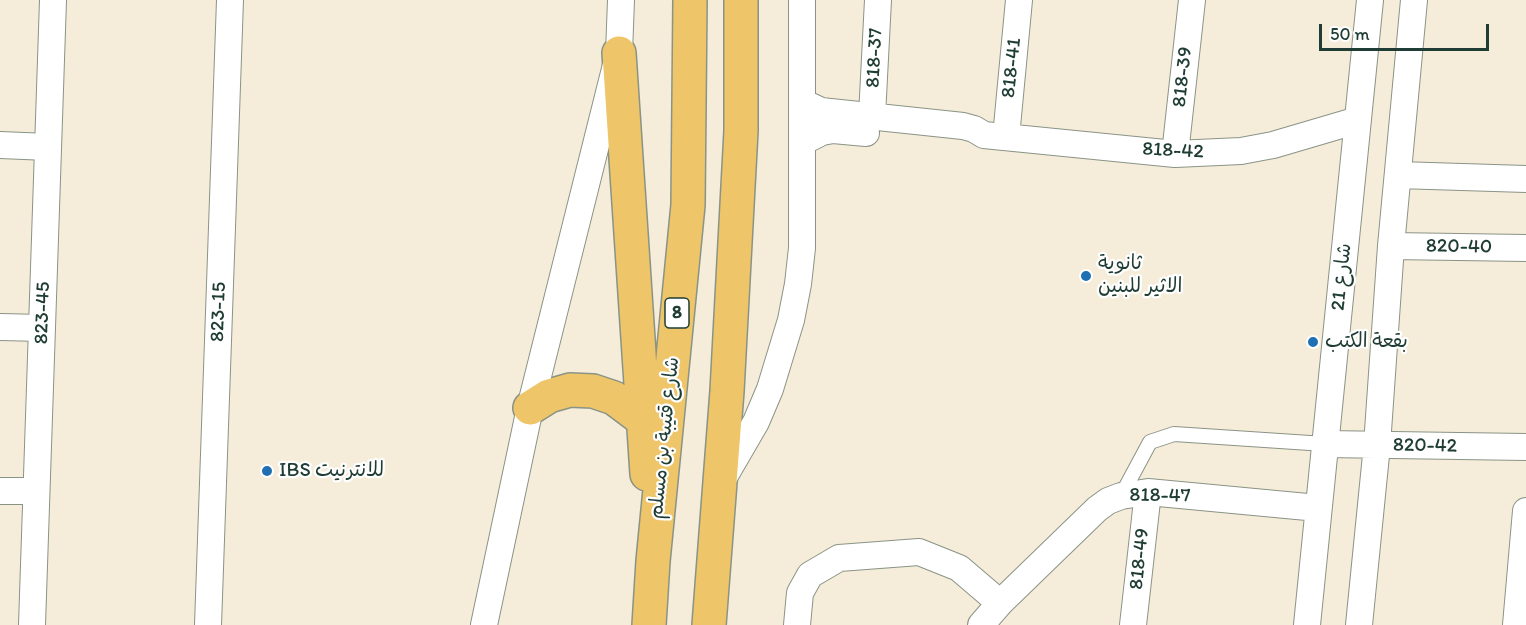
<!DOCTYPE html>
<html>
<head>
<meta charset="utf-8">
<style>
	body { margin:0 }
	#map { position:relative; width:1526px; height:625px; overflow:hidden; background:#f5ecd9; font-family:Itim,sans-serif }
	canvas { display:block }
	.scale { position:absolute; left:1319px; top:24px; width:170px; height:27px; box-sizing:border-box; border:3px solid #1f3d34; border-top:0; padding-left:8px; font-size:18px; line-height:21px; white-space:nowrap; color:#1f3d34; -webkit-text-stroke:4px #fff; paint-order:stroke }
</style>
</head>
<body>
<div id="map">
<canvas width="1526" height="625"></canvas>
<div class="scale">50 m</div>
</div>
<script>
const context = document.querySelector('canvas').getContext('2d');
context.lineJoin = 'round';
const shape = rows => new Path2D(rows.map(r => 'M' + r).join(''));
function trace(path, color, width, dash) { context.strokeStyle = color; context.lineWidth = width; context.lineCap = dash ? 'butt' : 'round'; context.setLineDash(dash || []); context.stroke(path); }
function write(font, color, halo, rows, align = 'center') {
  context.font = font + ' Itim,"Playpen Sans Arabic",sans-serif'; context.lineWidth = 4.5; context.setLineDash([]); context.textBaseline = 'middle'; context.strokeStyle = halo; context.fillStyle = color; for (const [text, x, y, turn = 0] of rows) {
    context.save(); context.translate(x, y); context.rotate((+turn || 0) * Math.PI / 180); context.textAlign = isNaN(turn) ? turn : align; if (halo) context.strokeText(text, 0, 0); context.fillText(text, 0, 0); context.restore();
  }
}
const lane = shape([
	[1121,496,1150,442,1174,434,1325,444]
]);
const street = shape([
	[802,102,821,111,963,126,974,129,984,135,1175,154,1241,151,1273,145,1358,120],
	[872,116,878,0],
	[1006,137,1019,0],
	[802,142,822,132,833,130,866,133],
	[0,145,48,147],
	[1175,154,1192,0],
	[1398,175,1526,179],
	[1391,246,1526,248],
	[0,327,42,328],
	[1325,444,1526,447],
	[720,484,756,422,770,389,791,320,798,284,802,248,802,0],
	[0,491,36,491],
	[32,625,53,0],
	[208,625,230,0],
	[484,625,530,408,619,53,621,0],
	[797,625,800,593,810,575,839,558,919,552,959,568,1000,603],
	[981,625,1000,603,1097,509,1108,501,1121,496,1148,492,1318,508],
	[1133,625,1148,492],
	[1307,625,1370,0],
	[1359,625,1377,445,1391,246,1414,0],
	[1516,625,1526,511]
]);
const highway = shape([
	[619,53,647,474],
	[530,408,549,396,570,390,593,391,614,398,642,419],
	[649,625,653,561,688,205,690,0],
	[709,625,727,391,741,131,741,0]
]);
trace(lane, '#8a9486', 16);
trace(street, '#8a9486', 28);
trace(highway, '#8a9486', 36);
trace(lane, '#fff', 14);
trace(street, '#fff', 26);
trace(highway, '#eec569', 33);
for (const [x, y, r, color] of [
	[1086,276,6,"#1f6fb2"],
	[1313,342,6,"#1f6fb2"],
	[267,471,6,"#1f6fb2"]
]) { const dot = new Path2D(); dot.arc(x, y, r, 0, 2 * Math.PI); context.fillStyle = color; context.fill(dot); trace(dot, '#fff', 2); }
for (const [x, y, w] of [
	[677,313,24]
]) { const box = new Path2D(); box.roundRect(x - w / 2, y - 15, w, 30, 4.5); context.fillStyle = '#fff'; context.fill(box); trace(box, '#1f3d34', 1.5); }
write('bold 18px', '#1f3d34', null, [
	["8",677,313]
]);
write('20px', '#1f3d34', '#fff', [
	["818-37",875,58,-87],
	["818-41",1012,68,-84],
	["818-39",1183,77,-84],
	["818-42",1173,151,3],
	["820-40",1459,247,1],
	["شارع 21",1342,277,-84],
	["823-15",219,312,-88],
	["823-45",43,313,-88],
	["شارع قتيبة بن مسلم",665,438,-84],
	["820-42",1425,446,1],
	["818-47",1160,496,1],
	["818-49",1140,559,-84]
]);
write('20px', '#1f3d34', '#fff', [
	["ثانوية",1098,264],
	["الاثير للبنين",1098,287],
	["بقعة الكتب",1325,342],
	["IBS للانترنيت",279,471]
], 'left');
</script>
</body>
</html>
